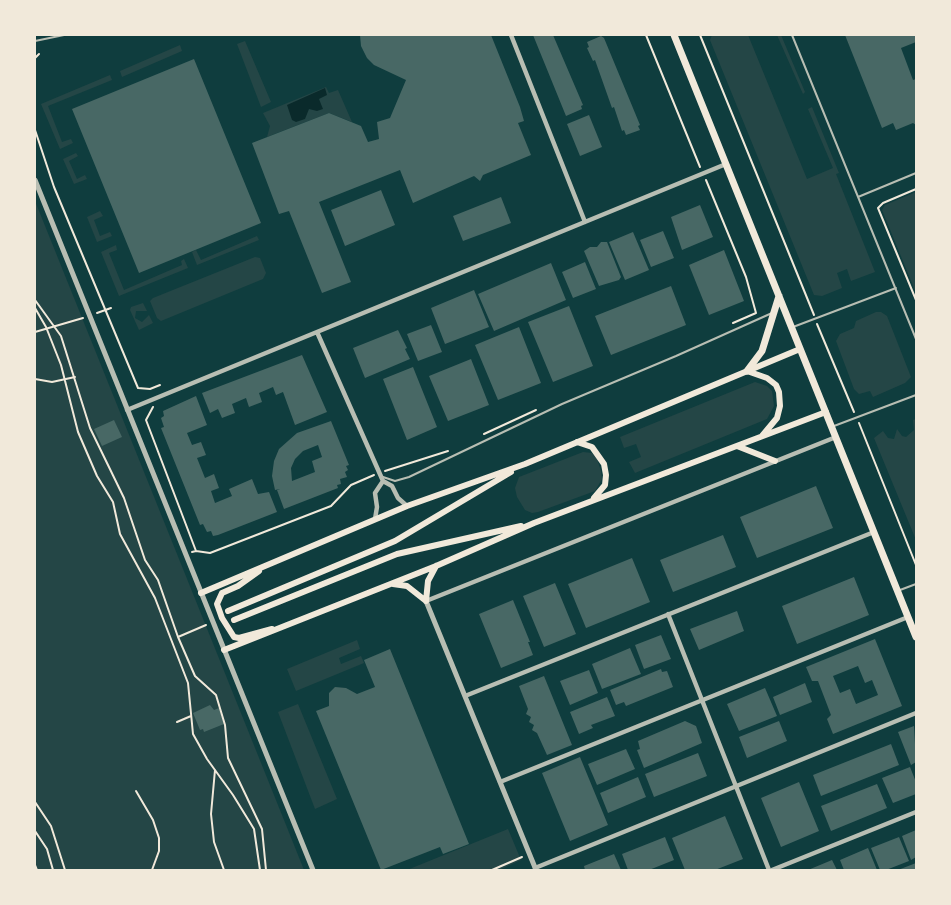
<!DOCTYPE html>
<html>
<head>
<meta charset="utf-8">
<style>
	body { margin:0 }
	#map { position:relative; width:951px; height:905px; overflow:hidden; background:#0f3d3e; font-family:Commissioner,sans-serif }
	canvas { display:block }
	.frame { position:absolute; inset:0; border:36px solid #f1e9da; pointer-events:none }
</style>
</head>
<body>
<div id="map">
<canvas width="951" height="905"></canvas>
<div class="frame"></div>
</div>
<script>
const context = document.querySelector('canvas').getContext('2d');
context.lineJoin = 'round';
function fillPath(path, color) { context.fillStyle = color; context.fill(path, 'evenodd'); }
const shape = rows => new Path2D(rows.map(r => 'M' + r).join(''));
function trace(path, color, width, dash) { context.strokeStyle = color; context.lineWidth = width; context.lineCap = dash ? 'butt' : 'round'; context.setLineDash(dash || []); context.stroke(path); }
fillPath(shape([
	[712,35,748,35,807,179,833,168,808,109,812,107,839,173,836,174,875,272,851,281,847,269,837,273,842,288,822,296,814,295,710,40],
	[777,35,781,35,805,92,803,94],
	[245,41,271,102,261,107,237,44],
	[180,45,182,51,122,77,120,71],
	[110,75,112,80,48,106,62,142,71,139,73,143,60,149,41,104],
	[326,87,329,93,338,90,352,122,329,113,267,137,270,126,263,113],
	[76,153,78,156,69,161,77,179,85,175,87,179,74,184,63,159],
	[916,192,916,293,882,210,885,205],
	[35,201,286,825,304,870,35,870],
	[100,211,103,216,94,220,100,236,110,232,112,236,97,242,87,217],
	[257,236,259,240,197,265,192,252,196,250,201,260],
	[116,245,117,250,109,253,124,290,182,265,181,261,184,259,188,268,119,296,101,252],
	[255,257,260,258,266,273,263,279,161,321,157,318,150,301,153,298],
	[143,303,147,311,136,311,135,318,142,322,149,315,153,323,139,330,130,310,131,307],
	[876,312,881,312,887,316,911,377,905,383,873,397,870,391,859,394,854,389,836,341,840,334,854,328,856,321],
	[755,382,767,386,772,391,774,406,767,419,635,473,629,462,641,457,636,444,624,448,620,437],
	[916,419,916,540,874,438,883,431,888,438,894,439,897,429,902,436,906,437,914,430,913,420],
	[583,452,592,453,597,459,601,471,602,479,595,491,538,512,532,513,525,510,517,497,515,488,519,477],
	[357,640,360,649,339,658,341,664,361,656,364,663,296,691,287,669],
	[298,704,337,799,315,809,278,712],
	[508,829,521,860,499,870,407,870]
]), '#244646');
fillPath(shape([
	[325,88,327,95,319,99,323,109,317,111,309,109,305,119,296,122,292,120,287,105]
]), '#0a2a2b');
fillPath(shape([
	[360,35,491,35,520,107,524,121,518,123,531,155,483,175,480,181,474,176,413,203,400,170,319,202,351,282,322,293,289,211,279,214,252,143,329,113,361,126,368,142,379,139,377,122,390,118,406,80,374,65,367,58,361,46],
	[533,35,553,35,583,105,581,106,582,109,566,116],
	[845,35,916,35,916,42,901,48,913,80,916,79,916,125,913,123,896,130,893,123,882,128],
	[601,36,604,38,640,125,638,126,640,130,626,135,624,130,622,131,614,107,612,108,595,60,593,61,587,48,589,47,587,42],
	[194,59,261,223,139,273,72,109],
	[589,115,602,147,580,156,567,124],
	[381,190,395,225,345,246,331,210],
	[501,197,511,223,463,241,453,216],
	[700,205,713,237,682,250,671,217],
	[663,231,674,258,651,267,640,240],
	[633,232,649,270,625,280,609,242],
	[601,242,607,242,621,277,619,280,599,286,584,251,590,247,597,247],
	[724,250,744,301,709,315,689,265],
	[585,262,596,289,573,298,562,272],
	[551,263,566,300,494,331,478,294],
	[671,286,686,325,611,355,595,316],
	[474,290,489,327,445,344,431,308],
	[569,306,593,366,553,382,528,322],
	[431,325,442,352,418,361,407,334],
	[519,327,541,383,498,400,475,345],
	[398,330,407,348,405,349,410,359,365,378,353,348],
	[302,355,327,412,295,425,283,392,276,395,273,387,259,393,262,402,249,407,246,398,232,404,235,413,222,418,218,409,210,413,202,393],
	[471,359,489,405,448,421,429,376],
	[413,367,437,427,407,440,383,379],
	[196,396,207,425,187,433,192,445,201,442,206,455,197,458,205,478,214,474,219,488,211,491,215,503,232,496,229,489,252,479,258,494,269,492,277,512,218,535,213,536,211,531,207,532,203,524,200,525,161,428,164,427,161,418,164,416,163,411],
	[114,420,122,437,102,446,94,429],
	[331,421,349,465,346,466,348,470,345,472,347,477,340,479,341,484,337,485,338,488,284,509,277,490,280,489,275,490,272,476,274,461,279,449,297,433],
	[318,445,322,457,312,461,315,472,292,481,291,468,295,459,303,451],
	[816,486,833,528,757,558,740,517],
	[723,535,736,567,673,592,660,560],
	[632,558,650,602,586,628,568,584],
	[854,577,869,615,797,644,782,606],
	[555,583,576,634,544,647,523,596],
	[513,600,530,642,528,642,533,655,501,668,479,614],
	[737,611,744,631,699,650,690,629],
	[661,635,671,659,644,669,635,645],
	[875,639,902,706,833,734,827,719,831,715,818,681,812,681,806,667],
	[858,666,865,683,872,680,878,695,856,704,850,689,840,693,833,676],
	[630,648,641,674,602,689,592,664],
	[390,649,469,844,443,854,440,847,381,870,316,711,329,706,329,693,335,687,346,688,357,694,375,687,364,660],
	[661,669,662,672,667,671,673,687,626,706,624,702,616,705,610,690],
	[589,670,598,693,570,705,560,681],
	[544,676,572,745,547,755,537,733,532,730,534,725,529,722,531,717,526,714,528,709,519,686],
	[805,683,812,702,780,715,773,697],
	[765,688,777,716,739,731,727,704],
	[607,697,615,716,591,725,593,728,579,734,570,712],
	[210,705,214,710,219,708,224,724,204,732,203,729,200,730,193,713],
	[685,721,696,726,702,743,644,768,637,750,640,749,638,741],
	[779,721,787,741,747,758,739,737],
	[914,726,916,762,911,765,898,732],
	[891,744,899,765,821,796,813,775],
	[626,749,635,769,597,785,588,764],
	[698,753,707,776,654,797,645,774],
	[580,757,608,825,570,841,542,773],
	[910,767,916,782,916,794,893,803,882,778],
	[638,777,646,797,608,813,600,793],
	[799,782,819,831,781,847,761,798],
	[877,784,887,808,831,831,821,806],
	[725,816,743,859,715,870,685,870,672,838],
	[916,830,916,857,911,860,902,836],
	[665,837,674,860,649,870,628,870,622,854],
	[899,837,909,861,886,870,880,870,871,848],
	[868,848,877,870,844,870,840,860],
	[614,854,621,870,585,870,584,866],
	[832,860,837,870,808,870],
	[916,863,916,870,898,870]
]), '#486865');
trace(shape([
	[646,35,700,167],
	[700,35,814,315],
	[35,58,39,54],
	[35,130,54,187,138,388,150,389,160,385],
	[706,180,746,277,756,313,733,323],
	[916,189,883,203,878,208,916,300],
	[35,300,61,336,90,428,124,498,145,560,158,580,178,637,195,676,216,695,225,725,228,758,262,829,266,870],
	[35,308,46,327,61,365,78,432,97,476,113,502,120,534,155,598,188,683,193,734,207,759,233,795,254,829,260,870],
	[97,313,111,308],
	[817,324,854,412],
	[35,332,83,318],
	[35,379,52,382,75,377],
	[153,407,146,420,196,551],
	[859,423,916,565],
	[484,434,536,410],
	[385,471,448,451],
	[192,552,196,551,210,553,331,506,351,485,374,475],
	[178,637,206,625],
	[177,722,191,716],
	[215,770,211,814,214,842,224,870],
	[136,791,153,820,159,838,159,851,152,870],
	[35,802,51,826,65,870],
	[35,831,47,849,53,870],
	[35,865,37,870],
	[492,870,522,857]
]), '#f1e9da', 2);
trace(shape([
	[792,35,916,339],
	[35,41,64,35],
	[858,197,916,173],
	[793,327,896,288],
	[834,426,916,395],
	[383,477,395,481,409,477,562,404,676,356,772,313],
	[900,590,916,584]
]), '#b8beb3', 2);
trace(shape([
	[511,35,585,222],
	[317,332,383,481,392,486,398,498,407,506],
	[127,410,726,164],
	[375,519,377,507,375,493,383,481],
	[426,601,836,437],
	[668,614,769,870],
	[465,696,874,532],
	[500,782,908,617],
	[535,868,916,713],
	[772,870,916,812]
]), '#b8beb3', 4.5);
trace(shape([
	[35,180,313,870],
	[426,601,536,870]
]), '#b8beb3', 5);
trace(shape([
	[747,371,767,378,776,385,779,392,780,406,777,418,762,436],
	[577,442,592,447,604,464,606,475,605,485,594,498],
	[737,446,775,461],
	[259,571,238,586,222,593,217,604,222,618,234,637,239,638,272,629],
	[393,584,407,586,426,601],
	[201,593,407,506,525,464,800,349],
	[426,601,428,581,436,566],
	[228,611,395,541,511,472],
	[234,620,397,554,521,526],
	[224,650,436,566,534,523,826,412]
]), '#f1e9da', 6);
trace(shape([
	[674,35,916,637],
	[747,371,762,351,779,296]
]), '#f1e9da', 7);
</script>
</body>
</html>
